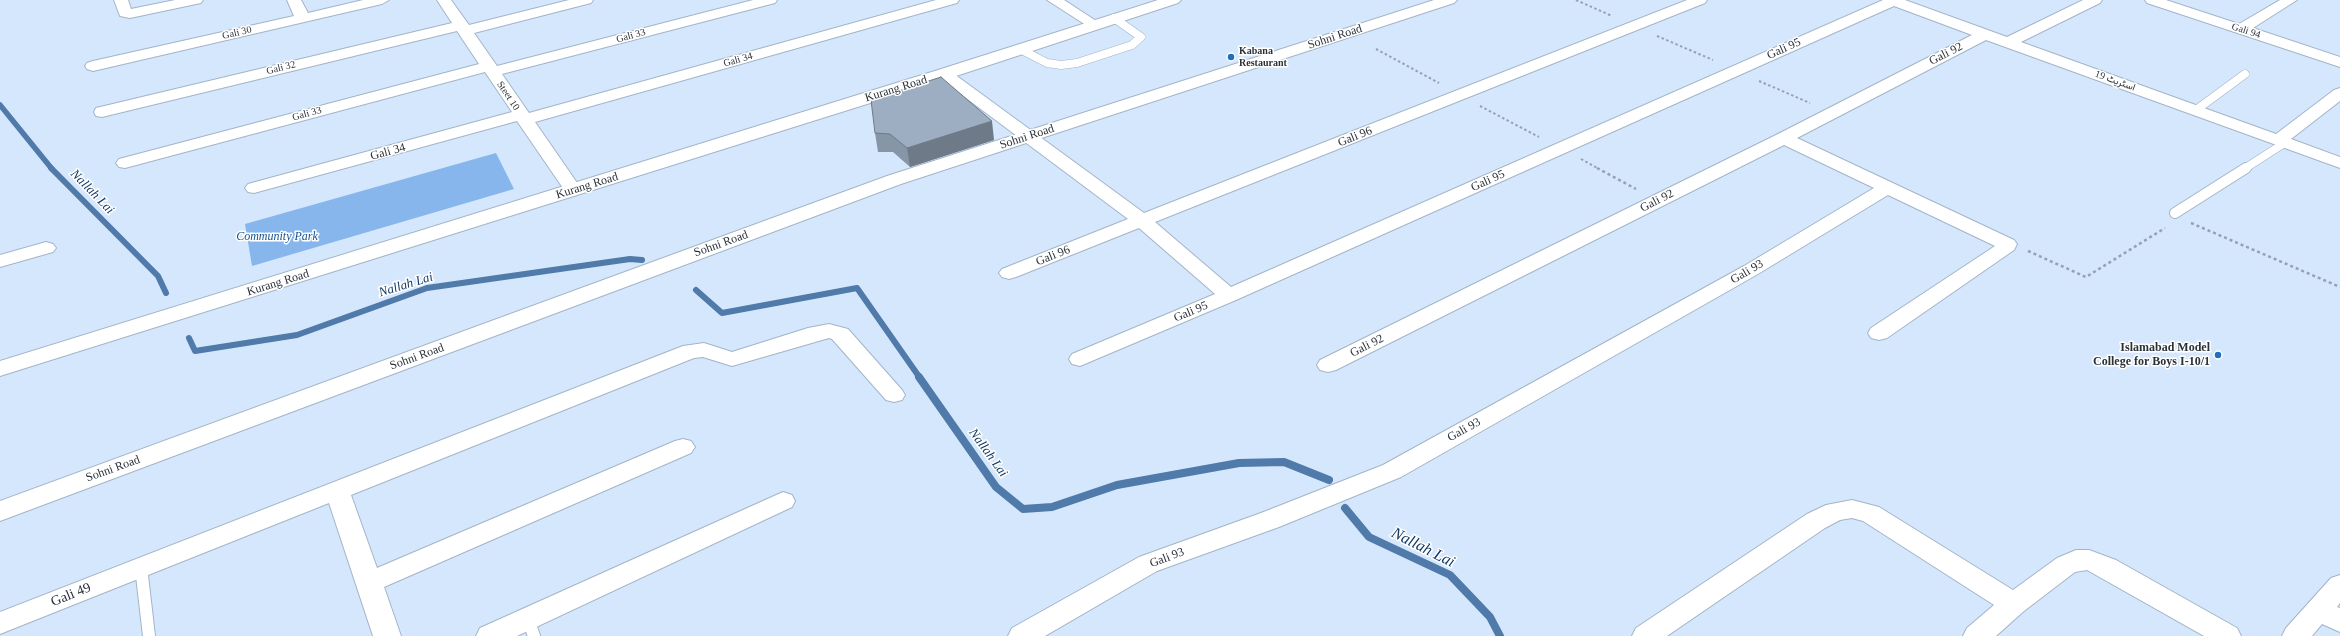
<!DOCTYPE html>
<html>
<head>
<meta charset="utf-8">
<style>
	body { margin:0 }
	canvas { display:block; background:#d5e7fc }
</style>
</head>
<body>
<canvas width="2340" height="636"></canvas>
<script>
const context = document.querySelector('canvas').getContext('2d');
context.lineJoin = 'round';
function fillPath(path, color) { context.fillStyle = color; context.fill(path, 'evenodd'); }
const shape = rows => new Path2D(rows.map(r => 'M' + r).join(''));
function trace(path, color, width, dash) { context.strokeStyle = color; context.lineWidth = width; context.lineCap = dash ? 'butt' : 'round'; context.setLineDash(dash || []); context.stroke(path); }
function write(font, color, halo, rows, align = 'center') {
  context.font = font + ' "Times New Roman",Vazirmatn,serif'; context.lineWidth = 3; context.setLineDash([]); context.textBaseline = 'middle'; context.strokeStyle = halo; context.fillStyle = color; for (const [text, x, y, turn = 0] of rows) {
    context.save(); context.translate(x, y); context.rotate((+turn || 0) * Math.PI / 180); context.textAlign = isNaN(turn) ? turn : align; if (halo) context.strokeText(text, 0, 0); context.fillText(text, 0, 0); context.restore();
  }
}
fillPath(shape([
	[496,153,514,189,252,266,245,224]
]), '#86b6ec');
trace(shape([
	[0,105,52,169]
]), '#507aa9', 5.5);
trace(shape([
	[51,168,158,276,166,293],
	[696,290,722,313,857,288,920,378],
	[189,338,195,351,297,335,427,288,630,259,642,260]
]), '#507aa9', 6);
trace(shape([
	[919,377,996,487,1023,509,1052,507,1117,485,1239,463,1284,462,1329,480],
	[1345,508,1369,537,1450,575,1490,617,1500,636]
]), '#507aa9', 8);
const laneFar2 = shape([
	[1020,49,1047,63,1061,65,1077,63,1132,45,1141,37,1114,18],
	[2196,110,2245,74],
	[2244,169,2286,142]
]);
const laneFar1 = shape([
	[2175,213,2246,168]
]);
const lane = shape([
	[141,567,149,636],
	[528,619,534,636]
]);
const street = shape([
	[114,0,128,0,131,9,175,0,203,0,201,3,130,18,120,16,114,0],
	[287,0,301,0,308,13,363,0,389,0,382,4,93,71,87,69,85,66,87,63,93,61,294,16,287,0],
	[437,0,451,0,469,25,569,0,593,0,591,3,474,33,497,66,753,0,777,0,775,3,502,74,529,113,936,0,959,0,957,3,535,122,582,190,579,194,573,196,567,194,517,121,254,193,248,192,245,188,248,184,512,112,485,72,125,168,119,167,116,163,119,159,479,64,457,31,102,117,96,116,94,112,96,108,452,23,437,0],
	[1047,0,1064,0,1101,24,1094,28,1089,27,1047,0],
	[1687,0,1707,0,1705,3,1155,222,1231,287,1883,0,1905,0,2007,37,2083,0,2102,0,2100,3,2021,42,2276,134,2334,90,2340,88,2340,101,2291,139,2340,157,2340,168,1986,40,1797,138,2014,240,2017,244,2014,250,1887,338,1879,340,1871,338,1868,333,1871,328,1995,246,1888,195,1758,274,1401,477,1279,527,1157,571,1045,636,1008,636,1012,628,1139,557,1261,513,1383,465,1744,266,1874,188,1784,145,1336,370,1328,372,1320,370,1317,365,1320,360,1778,134,1972,35,1894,6,1236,300,1080,366,1072,364,1069,359,1072,354,1215,294,1139,228,1016,277,1009,279,1002,277,999,273,1002,269,1128,219,938,77,936,74,938,71,950,71,1144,213,1687,0],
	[2145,0,2166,0,2239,24,2280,0,2297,0,2253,28,2340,57,2340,67,2147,3,2145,0],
	[46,242,53,244,56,248,53,252,0,267,0,255,46,242],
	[829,324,848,329,902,390,905,395,902,400,894,402,886,400,832,339,829,338,732,366,703,357,694,358,351,495,377,568,675,441,683,439,691,441,695,447,691,453,384,587,401,636,373,636,329,503,0,634,0,612,683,346,704,343,732,352,808,328,829,324],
	[783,492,792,495,795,501,792,507,517,636,476,636,480,628,783,492],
	[1852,500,1879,507,2013,590,2057,558,2076,550,2089,550,2116,560,2237,628,2241,636,2204,636,2087,570,2075,572,2024,611,1996,636,1963,636,1967,628,1994,605,1863,521,1852,518,1840,520,1825,528,1667,636,1632,636,1636,628,1807,514,1826,505,1852,500],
	[2340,575,2340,603,2337,607,2340,608,2340,632,2322,624,2312,636,2282,636,2286,628,2331,578,2340,575]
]);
const secondary = shape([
	[1158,0,1181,0,1178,3,950,78,0,376,0,361,938,70,1158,0],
	[1434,0,1457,0,1454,3,901,184,0,521,0,501,887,176,1434,0]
]);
trace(laneFar2, '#a3b4c8', 9);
trace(laneFar1, '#a3b4c8', 12);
trace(lane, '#a3b4c8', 14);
trace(street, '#a3b4c8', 2);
trace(secondary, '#a3b4c8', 2);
trace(shape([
	[1576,0,1612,16],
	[1657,36,1713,60],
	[1376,49,1439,83],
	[1759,81,1810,103],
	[1480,106,1539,137],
	[1581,159,1599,169]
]), '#94a2b2', 2, [2.5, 2.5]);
trace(shape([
	[1597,168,1636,189],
	[2191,223,2340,287],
	[2028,251,2086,277,2165,228]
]), '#94a2b2', 2.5, [3, 3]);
trace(laneFar2, '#fff', 8);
trace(laneFar1, '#fff', 10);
trace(lane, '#fff', 12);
fillPath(street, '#fff');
fillPath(secondary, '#fff');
fillPath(shape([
	[941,77,994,140,910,167,893,152,878,152,875,133]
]), '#8796a7');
fillPath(shape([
	[992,121,994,140,910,167,907,148]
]), '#6e7a88');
const building = shape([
	[941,77,992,121,907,148,890,134,875,133,871,100,941,77]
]);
fillPath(building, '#9daec2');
trace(building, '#6e7a88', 1);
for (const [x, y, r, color] of [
	[1231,57,4,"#1f6fbe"],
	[2218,355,4,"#1f6fbe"]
]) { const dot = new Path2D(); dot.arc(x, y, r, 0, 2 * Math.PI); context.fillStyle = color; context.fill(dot); trace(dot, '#fff', 1.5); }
write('10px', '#2a3139', '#fff', [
	["Gali 94",2246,31,18],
	["Gali 30",237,33,-13],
	["Gali 33",631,36,-15],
	["Gali 34",738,60,-16],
	["Gali 32",281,68,-14],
	["اسٹریٹ 19",2115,81,20],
	["Steet 10",508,96,56],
	["Gali 33",307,114,-15]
]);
write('bold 10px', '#2a3139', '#fff', [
	["Kabana",1239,51],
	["Restaurant",1239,63]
], 'left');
write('12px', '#2a3139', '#fff', [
	["Sohni Road",1335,37,-18],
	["Gali 95",1784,49,-24],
	["Gali 92",1946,54,-27],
	["Kurang Road",896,89,-17],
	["Sohni Road",1027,137,-18],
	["Gali 96",1355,137,-22],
	["Gali 34",388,152,-15],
	["Gali 95",1488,181,-24],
	["Kurang Road",587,186,-17],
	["Gali 92",1657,201,-27],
	["Sohni Road",721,244,-20],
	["Gali 96",1053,256,-22],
	["Gali 93",1747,272,-30],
	["Kurang Road",278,283,-17],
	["Gali 95",1191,312,-23],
	["Gali 92",1367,346,-27],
	["Sohni Road",417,357,-20],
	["Gali 93",1464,430,-29],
	["Sohni Road",113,469,-20],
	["Gali 93",1167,558,-21]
]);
write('italic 12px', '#15518c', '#fff', [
	["Community Park",277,237]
]);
write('bold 12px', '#2a3139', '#fff', [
	["Islamabad Model",2210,348],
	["College for Boys I-10/1",2210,362]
], 'right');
write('italic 13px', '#113963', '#fff', [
	["Nallah Lai",92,192,46],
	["Nallah Lai",406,285,-17],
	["Nallah Lai",988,453,54]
]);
write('14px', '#2a3139', '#fff', [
	["Gali 49",71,595,-22]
]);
write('italic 16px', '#113963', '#fff', [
	["Nallah Lai",1423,548,27]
]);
</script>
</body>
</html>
